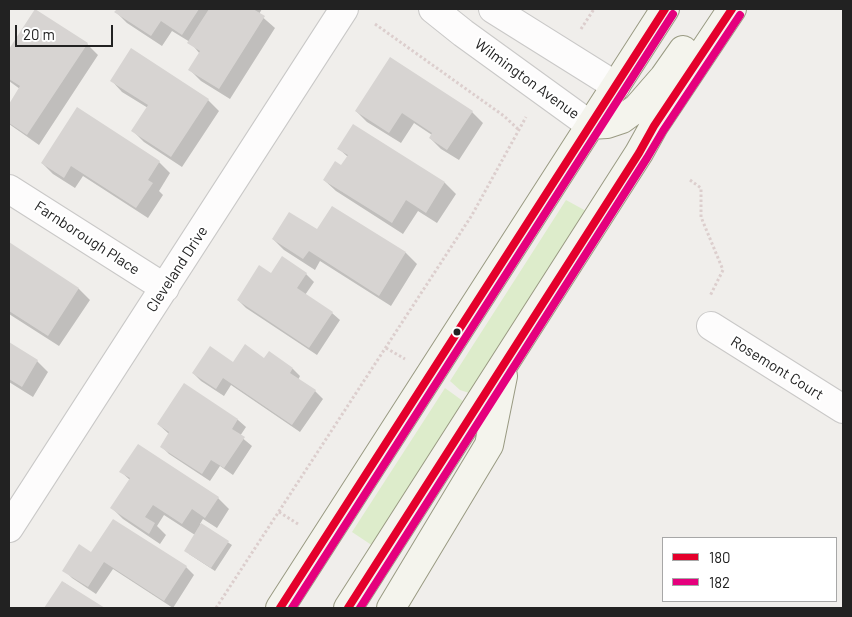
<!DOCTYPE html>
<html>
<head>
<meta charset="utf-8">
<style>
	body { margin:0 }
	#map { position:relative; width:852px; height:617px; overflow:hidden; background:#f0eeeb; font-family:Barlow,sans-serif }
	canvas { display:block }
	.frame { position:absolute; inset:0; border:10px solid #222; pointer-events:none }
	.legend { position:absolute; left:662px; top:537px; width:175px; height:65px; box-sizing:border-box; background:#fff; border:1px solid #a7a7a7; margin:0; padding:6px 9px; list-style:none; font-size:15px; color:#222 }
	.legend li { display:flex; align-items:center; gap:10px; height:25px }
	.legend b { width:25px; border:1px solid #a7a7a7 }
	.scale { position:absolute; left:15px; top:25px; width:98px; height:22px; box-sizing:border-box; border:2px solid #222; border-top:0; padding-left:6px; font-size:15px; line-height:18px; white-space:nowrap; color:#222; -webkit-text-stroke:4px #fff; paint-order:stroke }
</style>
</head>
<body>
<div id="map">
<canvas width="852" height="617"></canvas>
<div class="frame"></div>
<ul class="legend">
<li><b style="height:6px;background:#e4002b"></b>180</li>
<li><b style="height:6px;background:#e5007d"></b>182</li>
</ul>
<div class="scale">20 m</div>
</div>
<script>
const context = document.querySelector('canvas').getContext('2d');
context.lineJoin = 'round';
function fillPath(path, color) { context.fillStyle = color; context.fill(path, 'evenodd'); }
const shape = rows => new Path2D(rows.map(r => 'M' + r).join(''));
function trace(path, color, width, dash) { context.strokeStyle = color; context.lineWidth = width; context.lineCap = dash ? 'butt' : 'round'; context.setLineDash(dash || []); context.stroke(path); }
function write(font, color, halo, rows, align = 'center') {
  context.font = font + ' Barlow,sans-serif'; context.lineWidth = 4.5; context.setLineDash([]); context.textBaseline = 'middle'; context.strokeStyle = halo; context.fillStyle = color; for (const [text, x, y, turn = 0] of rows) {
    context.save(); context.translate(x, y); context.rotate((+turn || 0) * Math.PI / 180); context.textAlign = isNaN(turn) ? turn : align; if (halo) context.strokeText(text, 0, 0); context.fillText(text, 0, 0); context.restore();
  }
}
fillPath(shape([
	[566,200,588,212,472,394,460,390,450,381],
	[445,388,467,404,376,548,352,532]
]), '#ddeccb');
fillPath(shape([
	[118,9,262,9,259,14,275,28,230,99,201,81,190,70,200,54,190,42,172,31,162,46,127,23,116,12],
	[36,11,87,44,98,55,39,145,9,124,9,106,20,89,9,81,9,52],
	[111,80,208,100,219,111,182,167,144,142,133,131,148,108,122,92],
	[356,111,472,112,483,123,459,160,441,149,430,138,432,135,414,123,401,143,367,122],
	[353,126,445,183,456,194,437,223,418,211,403,234,336,191,324,180,341,167,348,157,339,149],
	[159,162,170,173,159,191,163,195,148,218,83,176,75,188,53,174,42,163],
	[332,207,406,253,417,264,391,306,320,261,315,270,284,250,273,239,317,231],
	[9,243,79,289,90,300,59,346,9,314],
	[306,274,314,282,305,295,332,313,340,320,317,355,246,308,238,300],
	[9,343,37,361,48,372,33,397,9,382],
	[264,359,293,369,300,376,298,380,315,391,323,399,300,432,231,385,224,396,201,381,193,373,233,364],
	[184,385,238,420,246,427,240,436,252,446,233,475,220,466,210,481,169,454,161,446,169,434,158,424],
	[121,472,218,498,229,509,217,528,203,519,200,524,232,545,215,571,189,554,195,535,164,515,157,526,166,535,160,544,123,519,112,508,130,480],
	[92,554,186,567,194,575,173,608,113,569,96,594,72,578,64,570],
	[63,582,103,608,46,608]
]), '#0003');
fillPath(shape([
	[35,9,88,43,27,135,9,123,9,104,20,86,9,79,9,49],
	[117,9,199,9,182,35,161,21,151,36,114,12],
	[209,9,253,9,265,16,219,89,188,70,200,51,187,43],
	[131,48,209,99,171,157,131,131,148,105,110,81],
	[390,57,473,111,447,150,429,138,432,133,402,113,389,133,355,111],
	[77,107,160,161,148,180,153,183,136,208,71,166,64,178,41,163],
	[353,124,445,182,426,213,406,200,392,223,323,180,335,161,341,165,348,155,337,149],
	[332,206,406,252,379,296,309,251,303,259,272,239,289,212,317,229],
	[9,242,79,288,48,336,9,311],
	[282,256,307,273,297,288,333,312,309,348,237,300,259,265,271,273],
	[9,342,38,360,22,387,9,379],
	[245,344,264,358,269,351,293,368,290,373,316,390,292,425,223,378,216,389,192,373,210,346,233,362],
	[184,383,238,419,232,429,245,437,224,468,211,460,202,474,160,447,169,432,157,424],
	[138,444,219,497,205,518,192,509,182,524,153,505,145,517,155,523,149,534,110,508,130,478,119,472],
	[113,519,187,566,164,601,104,562,88,587,62,571,79,544,91,552],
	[201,523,229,541,211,568,184,551],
	[62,581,105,608,44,608]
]), '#d7d4d2');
const street = shape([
	[433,9,463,33,590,125],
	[493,9,616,86],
	[9,189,165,288],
	[711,326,843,409],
	[9,528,344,9]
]);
const secondary = shape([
	[590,125,607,124,622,119,637,108,664,77,683,50],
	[280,608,665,9],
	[348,608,639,153,654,126,732,9],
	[391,608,489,445,503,376]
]);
trace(street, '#c9c8c7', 30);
trace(secondary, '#999a82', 30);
trace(shape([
	[375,24,504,116,519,130],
	[581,29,594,9],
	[690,180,701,188,701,217,723,270,710,296],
	[386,348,405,359],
	[279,512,298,524],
	[216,608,472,215,526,117]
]), '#dccecd', 3, [2.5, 2.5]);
trace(street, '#fdfcfc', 28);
trace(secondary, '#f4f4ed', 28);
trace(shape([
	[280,608,665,9],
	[348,608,639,153,654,126,732,9]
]), '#e4002b', 8);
trace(shape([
	[292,608,673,14],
	[360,608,647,158,663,131,740,15]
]), '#e5007d', 8);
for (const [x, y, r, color] of [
	[457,332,4.5,"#222"]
]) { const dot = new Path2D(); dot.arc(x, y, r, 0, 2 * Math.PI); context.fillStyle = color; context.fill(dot); trace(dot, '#fff', 2); }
write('15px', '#222', '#fff', [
	["Wilmington Avenue",527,79,36],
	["Farnborough Place",87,238,33],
	["Cleveland Drive",177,269,-57],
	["Rosemont Court",777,368,32]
]);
</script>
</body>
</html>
